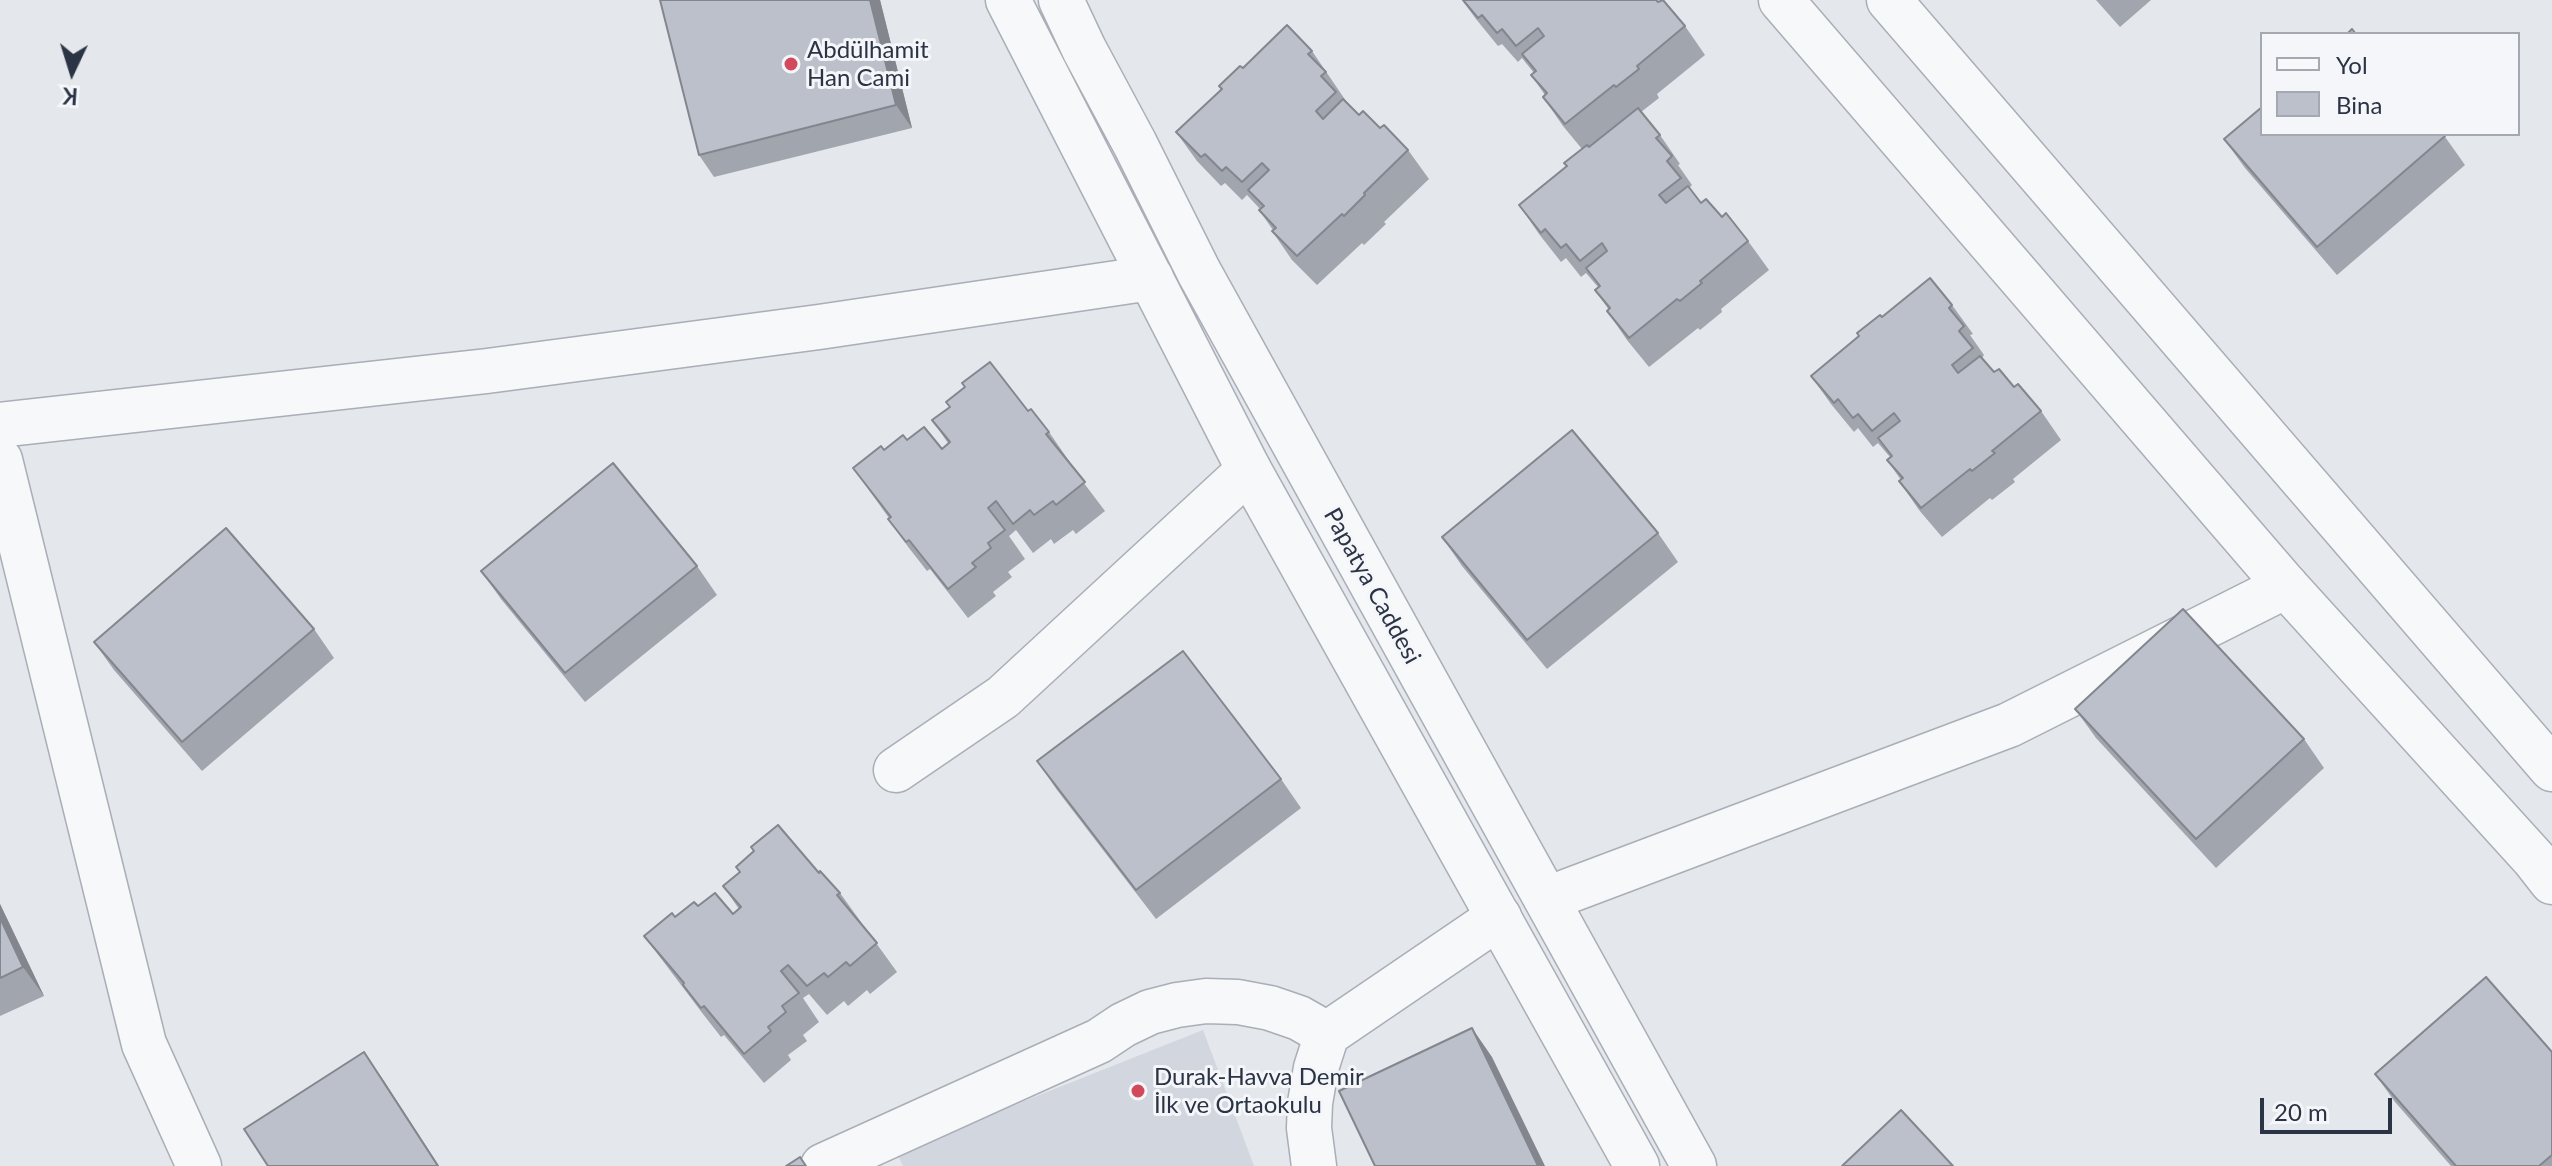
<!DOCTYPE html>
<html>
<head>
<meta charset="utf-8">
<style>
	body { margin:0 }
	#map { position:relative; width:2552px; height:1166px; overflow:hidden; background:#e4e7ec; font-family:Lato,sans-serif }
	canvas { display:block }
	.legend { position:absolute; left:2260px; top:32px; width:260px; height:104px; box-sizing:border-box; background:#f4f6f9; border:2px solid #a4a8b1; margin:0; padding:10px 14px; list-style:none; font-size:24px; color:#2b3445 }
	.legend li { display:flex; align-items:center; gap:16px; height:40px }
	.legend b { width:40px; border:2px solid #a4a8b1 }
	.north { position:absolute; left:32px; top:32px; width:80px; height:80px; -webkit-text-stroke:6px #f4f6f9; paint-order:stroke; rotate:184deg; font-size:22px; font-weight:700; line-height:32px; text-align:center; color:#2b3445 }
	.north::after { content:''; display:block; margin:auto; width:28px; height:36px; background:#2b3445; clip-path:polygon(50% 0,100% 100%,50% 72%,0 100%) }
	.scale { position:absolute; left:2260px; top:1098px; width:132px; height:36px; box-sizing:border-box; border:4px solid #2b3445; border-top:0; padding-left:10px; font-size:24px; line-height:28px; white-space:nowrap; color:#2b3445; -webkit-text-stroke:6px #f4f6f9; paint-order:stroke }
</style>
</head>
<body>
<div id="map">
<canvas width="2552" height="1166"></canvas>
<ul class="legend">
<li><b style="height:10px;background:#f7f8fa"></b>Yol</li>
<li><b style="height:22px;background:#bbc0ca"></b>Bina</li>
</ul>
<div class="north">K</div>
<div class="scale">20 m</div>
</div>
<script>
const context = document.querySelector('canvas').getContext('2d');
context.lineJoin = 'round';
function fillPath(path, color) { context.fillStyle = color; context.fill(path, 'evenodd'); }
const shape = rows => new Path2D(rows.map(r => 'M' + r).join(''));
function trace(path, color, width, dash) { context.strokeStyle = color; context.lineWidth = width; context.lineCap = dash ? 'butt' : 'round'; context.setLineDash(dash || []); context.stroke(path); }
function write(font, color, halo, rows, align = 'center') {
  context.font = font + ' Lato,sans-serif'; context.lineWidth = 6; context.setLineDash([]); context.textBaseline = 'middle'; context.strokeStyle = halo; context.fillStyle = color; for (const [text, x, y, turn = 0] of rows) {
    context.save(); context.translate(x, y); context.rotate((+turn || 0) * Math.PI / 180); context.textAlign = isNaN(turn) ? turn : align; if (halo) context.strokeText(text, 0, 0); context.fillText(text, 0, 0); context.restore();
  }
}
fillPath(shape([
	[1203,1030,1254,1166,903,1166,896,1152]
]), '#d2d6de');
const minor = shape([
	[0,425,487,371,819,327,1151,278],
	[0,460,144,1044,199,1166],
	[896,770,1003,697,1249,470],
	[1547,899,2009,725,2286,586],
	[823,1166,1099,1041,1123,1025,1150,1012,1177,1005,1206,1001,1238,1002,1270,1008,1299,1018,1327,1034],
	[1314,1166,1309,1128,1310,1103,1316,1068,1327,1034,1499,917]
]);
const tertiary = shape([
	[1008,0,1249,470,1637,1166],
	[1061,0,1084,49,1135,144,1199,272,1694,1166],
	[1781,0,2286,586,2534,859,2552,882],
	[1889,0,2552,769]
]);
trace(minor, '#a9aeb7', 47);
trace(tertiary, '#a9aeb7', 47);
trace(minor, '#f7f8fa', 44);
trace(tertiary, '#f7f8fa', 44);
fillPath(shape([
	[880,0,912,128,714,177,699,155],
	[1462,0,1656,0,1685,26,1705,55,1657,94,1659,98,1641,112,1660,135,1680,164,1678,165,1692,185,1689,188,1701,203,1722,217,1748,241,1769,270,1721,309,1722,312,1700,330,1698,328,1649,367,1627,340,1607,311,1609,310,1595,290,1598,287,1586,273,1581,277,1566,258,1561,262,1539,234,1519,205,1567,166,1582,149,1563,126,1543,97,1545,95,1531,75,1534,73,1522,58,1518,62,1502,44,1498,46,1476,19],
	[2096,0,2151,0,2120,27],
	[1312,51,1346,101,1359,115,1380,128,1408,150,1429,179,1384,222,1386,224,1364,245,1362,243,1317,285,1292,260,1272,231,1273,230,1259,210,1260,209,1247,195,1242,200,1225,183,1221,186,1197,161,1176,132,1221,90,1219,86,1243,68],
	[2443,134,2465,165,2337,275,2245,168,2224,139],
	[1952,305,1973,334,1970,335,1984,355,1982,358,1994,372,2014,387,2041,411,2061,440,2013,479,2015,482,1992,500,1990,498,1942,537,1919,510,1899,481,1901,480,1887,460,1890,457,1878,443,1873,447,1858,428,1854,432,1831,404,1811,376,1882,317],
	[950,407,1028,411,1049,432,1069,461,1068,462,1105,511,1076,534,1073,530,1054,544,1051,539,1033,553,1016,530,1009,536,1025,559,1008,572,1012,577,993,592,996,596,968,618,930,569,927,571,909,548,888,519,889,518,853,468,884,450,907,440,942,449,948,443,932,420],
	[1658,533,1678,562,1547,669,1462,566,1442,537],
	[697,566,717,595,585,702,501,599,481,571],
	[314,629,334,658,202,771,114,670,94,642],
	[2075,709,2304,739,2324,768,2216,868,2096,738],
	[1037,761,1281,779,1301,808,1156,919,1057,790],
	[819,873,840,893,897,972,870,994,867,990,848,1006,844,1001,827,1015,809,994,803,998,819,1022,803,1035,807,1041,788,1055,791,1060,764,1083,724,1035,721,1037,703,1014,644,936,675,917,698,906,733,914,739,909,723,886],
	[0,904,44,996,0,1016],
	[2552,1052,2552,1166,2451,1166,2395,1102,2375,1074]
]), '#a1a5ae');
fillPath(shape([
	[870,0,880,0,912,128,896,105],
	[0,904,44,996,23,967,0,918],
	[1472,1028,1492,1057,1545,1166,1538,1166],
	[364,1052,384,1081,439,1166,438,1166]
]), '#83868d');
const building = shape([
	[660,0,870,0,896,105,699,155,660,0],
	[1463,0,1656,0,1658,2,1663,0,1685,26,1637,66,1639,69,1616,87,1614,85,1565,124,1543,97,1547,93,1531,75,1536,71,1522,54,1544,36,1538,28,1516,46,1502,29,1497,33,1482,15,1478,18,1463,0],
	[1287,25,1312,51,1308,54,1326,72,1321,76,1336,92,1316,111,1323,119,1343,99,1359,115,1363,111,1380,128,1384,125,1408,150,1364,193,1365,195,1344,216,1342,214,1297,256,1272,231,1276,228,1259,210,1264,206,1248,190,1269,170,1262,163,1242,182,1226,167,1222,171,1205,154,1201,157,1176,132,1222,89,1219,86,1240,66,1243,68,1287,25],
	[2352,29,2356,34,2347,34,2352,29],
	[2262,107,2262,134,2443,134,2445,136,2317,247,2224,139,2262,107],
	[1638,108,1660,135,1656,138,1672,156,1667,161,1681,178,1659,195,1666,203,1688,186,1701,203,1706,199,1722,217,1726,213,1748,241,1700,281,1702,283,1680,301,1677,299,1629,338,1607,311,1610,308,1595,290,1600,286,1586,268,1607,251,1602,243,1580,261,1566,244,1561,248,1545,229,1541,233,1519,205,1567,166,1564,163,1587,145,1589,147,1638,108],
	[1930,278,1952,305,1949,308,1964,326,1959,331,1973,348,1952,365,1958,373,1980,356,1994,372,1999,369,2014,387,2018,384,2041,411,1992,451,1995,453,1972,471,1970,469,1921,508,1899,481,1903,478,1887,460,1892,456,1878,438,1900,421,1894,413,1872,431,1858,414,1853,418,1838,399,1834,403,1811,376,1859,336,1857,333,1880,315,1882,317,1930,278],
	[990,362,1028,411,1031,409,1049,432,1046,434,1085,482,1056,505,1053,501,1034,515,1030,510,1013,524,996,501,988,508,1005,530,988,543,991,548,972,563,976,567,948,589,909,540,906,542,888,519,891,517,853,468,881,446,884,450,903,435,907,440,924,427,942,449,950,442,932,420,950,407,946,402,965,387,962,383,990,362],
	[1572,430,1658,533,1527,640,1442,537,1572,430],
	[613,463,697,566,565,673,481,571,613,463],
	[226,528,314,629,182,742,94,642,226,528],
	[2183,609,2304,739,2196,839,2075,709,2183,609],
	[1183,651,1281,779,1136,890,1037,761,1183,651],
	[778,825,819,873,820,871,840,893,837,895,877,943,850,966,846,962,828,977,824,973,807,986,788,965,781,971,799,993,782,1006,786,1012,768,1027,771,1031,744,1054,704,1006,701,1008,683,985,684,983,644,936,672,913,675,917,694,902,698,906,715,893,733,914,741,907,723,886,740,872,736,867,754,851,751,847,778,825],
	[0,918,23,967,0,978,0,918],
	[2486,977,2552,1052,2552,1155,2539,1166,2456,1166,2375,1074,2486,977],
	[1472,1028,1538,1166,1375,1166,1339,1091,1472,1028],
	[364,1052,438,1166,268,1166,244,1129,364,1052],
	[1901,1110,1953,1166,1842,1166,1901,1110],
	[800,1157,806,1166,786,1166,800,1157]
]);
fillPath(building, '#bbc0ca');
trace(building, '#83868d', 2);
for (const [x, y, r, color] of [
	[791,64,8,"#d1495b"],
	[1138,1091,8,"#d1495b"]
]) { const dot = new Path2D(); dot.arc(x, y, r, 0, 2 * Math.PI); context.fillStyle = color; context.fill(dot); trace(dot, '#f4f6f9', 3); }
write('24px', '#2b3445', '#f4f6f9', [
	["Abdülhamit",807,50],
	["Han Cami",807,78],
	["Durak-Havva Demir",1154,1077],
	["İlk ve Ortaokulu",1154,1105]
], 'left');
write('24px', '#2b3445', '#f4f6f9', [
	["Papatya Caddesi",1372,586,61]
]);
</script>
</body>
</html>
